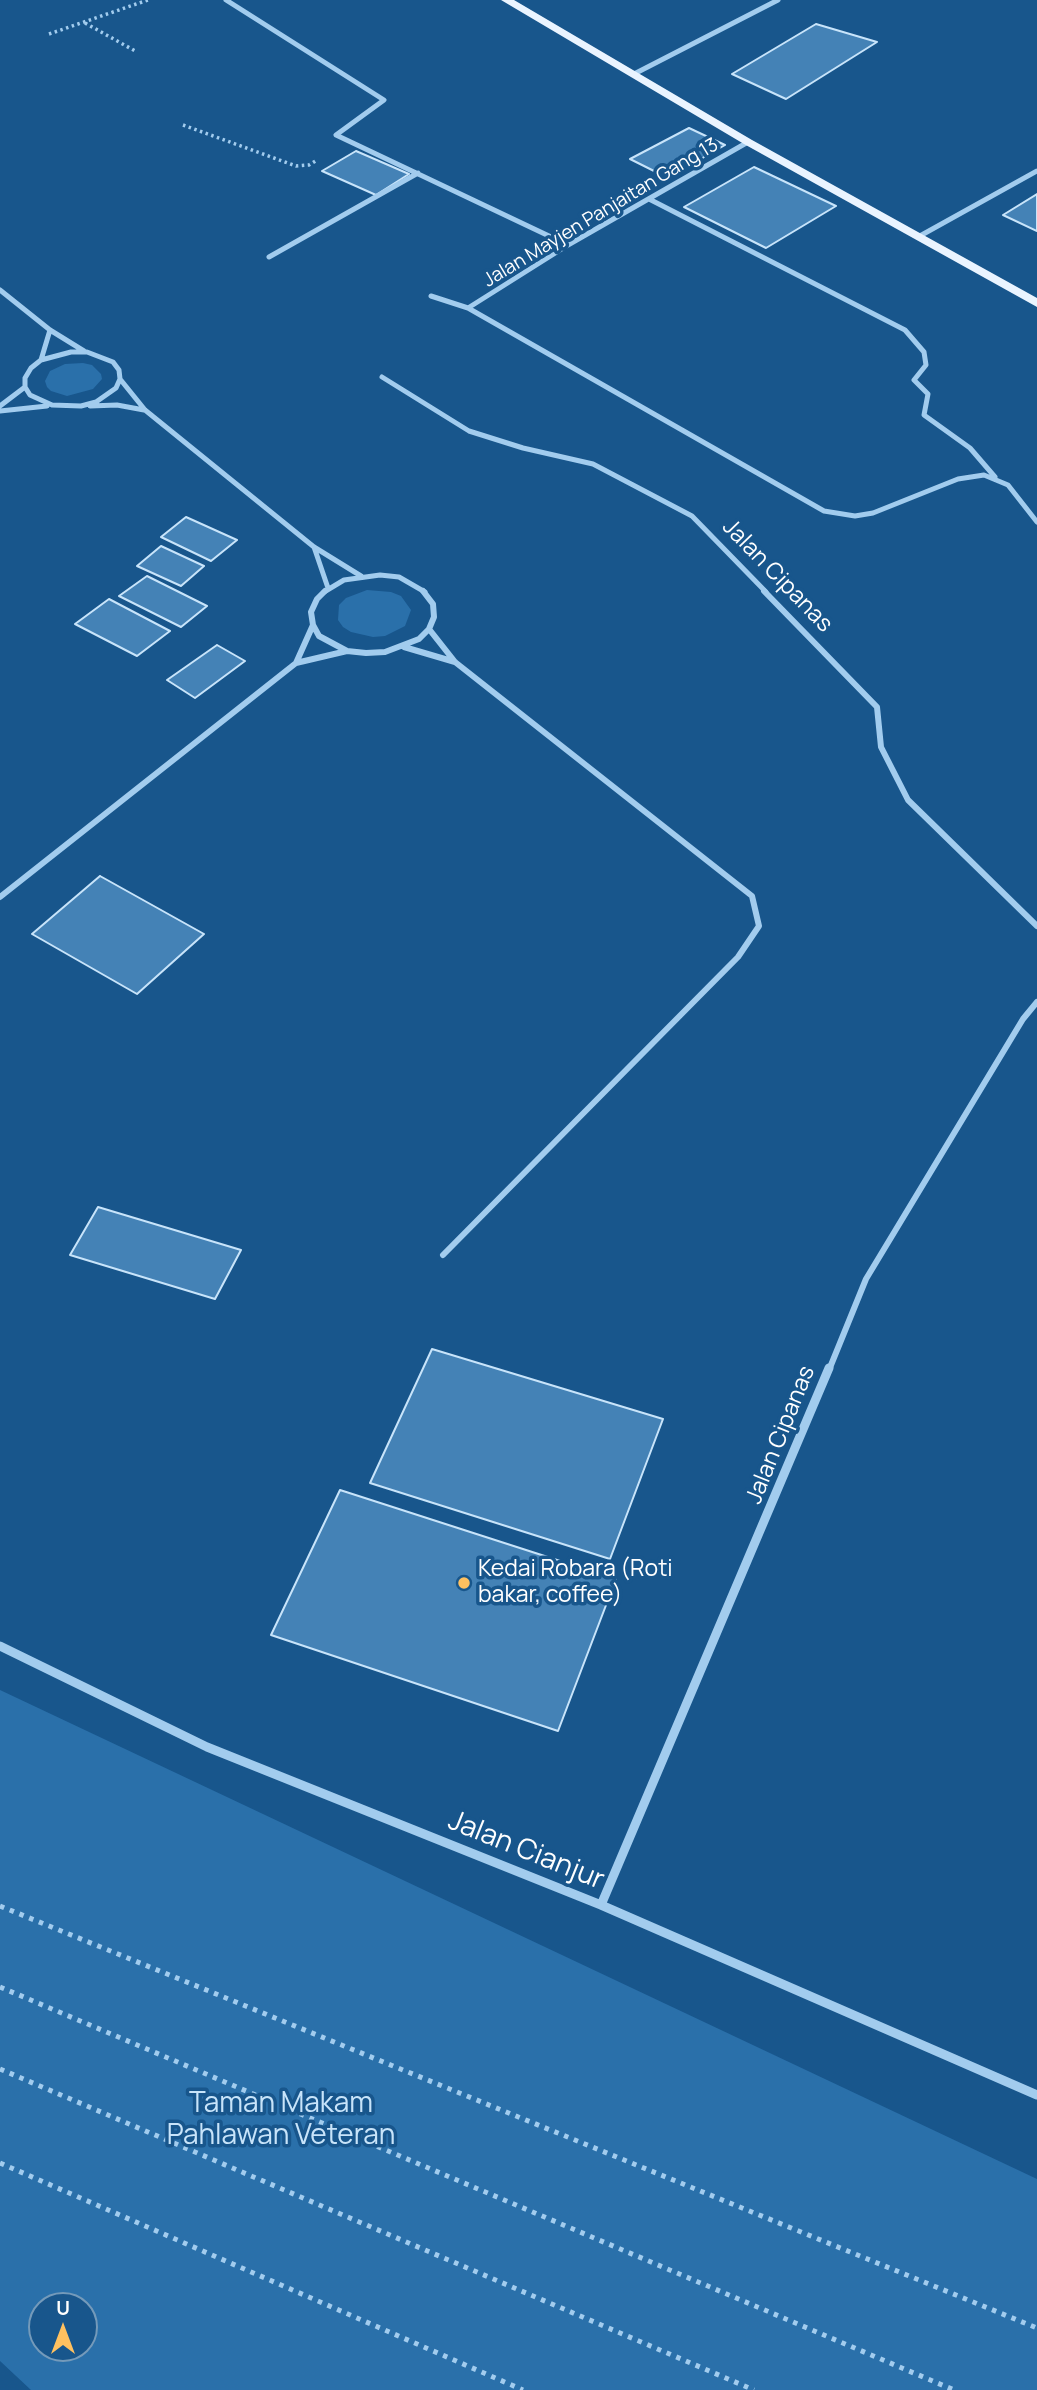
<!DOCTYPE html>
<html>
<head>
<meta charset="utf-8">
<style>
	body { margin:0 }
	#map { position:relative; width:1037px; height:2390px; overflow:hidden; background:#18568c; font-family:Manrope,sans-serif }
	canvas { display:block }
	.north { position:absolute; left:28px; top:2292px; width:70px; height:70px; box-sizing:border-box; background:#18568c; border:2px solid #749aba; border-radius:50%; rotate:0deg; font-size:19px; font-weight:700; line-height:28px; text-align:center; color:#fff }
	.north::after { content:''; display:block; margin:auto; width:24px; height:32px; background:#ffc160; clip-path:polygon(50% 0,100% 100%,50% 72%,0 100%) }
</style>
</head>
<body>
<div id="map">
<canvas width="1037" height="2390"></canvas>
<div class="north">U</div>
</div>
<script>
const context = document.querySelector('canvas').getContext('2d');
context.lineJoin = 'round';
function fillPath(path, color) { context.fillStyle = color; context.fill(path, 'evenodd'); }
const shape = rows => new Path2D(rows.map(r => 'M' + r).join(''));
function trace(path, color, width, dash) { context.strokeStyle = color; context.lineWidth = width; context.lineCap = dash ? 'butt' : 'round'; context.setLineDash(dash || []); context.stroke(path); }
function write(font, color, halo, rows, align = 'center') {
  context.font = font + ' Manrope,sans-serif'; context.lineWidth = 7; context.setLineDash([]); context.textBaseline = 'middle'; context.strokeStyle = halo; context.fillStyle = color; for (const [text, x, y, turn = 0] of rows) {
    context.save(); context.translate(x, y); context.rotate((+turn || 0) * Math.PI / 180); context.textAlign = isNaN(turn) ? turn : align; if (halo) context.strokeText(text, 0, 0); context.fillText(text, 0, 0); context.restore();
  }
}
fillPath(shape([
	[83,363,92,365,101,374,102,379,93,389,67,396,51,391,47,387,45,381,50,371,65,364],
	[367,590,391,592,401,596,411,610,405,626,385,636,373,637,351,632,343,627,338,620,339,605,346,598],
	[0,1690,1037,2179,1037,2390,31,2390,0,2361],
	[42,2306,84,2306,84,2348,42,2348]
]), '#2a70aa');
const building = shape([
	[816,24,877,42,786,99,732,74,816,24],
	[689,128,725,145,668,178,630,159,689,128],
	[356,151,409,174,376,195,322,171,356,151],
	[754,167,836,206,766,248,684,207,754,167],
	[1037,194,1037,231,1003,215,1037,194],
	[186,517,237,540,211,561,161,537,186,517],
	[161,546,204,566,181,586,137,566,161,546],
	[147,576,207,606,181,627,119,596,147,576],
	[109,599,170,631,137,656,75,624,109,599],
	[217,645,245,661,195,698,167,680,217,645],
	[100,876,204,934,137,994,32,934,100,876],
	[98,1207,241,1250,215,1299,70,1255,98,1207],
	[432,1349,663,1419,610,1559,370,1483,432,1349],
	[340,1490,616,1579,558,1731,271,1635,340,1490]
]);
fillPath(building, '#4482b6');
trace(building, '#c8e4fa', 2);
trace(shape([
	[85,23,137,52],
	[49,34,148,0],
	[183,125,296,166,309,165,317,160]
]), '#a2ccee', 3.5, [2.5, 3.5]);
trace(shape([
	[0,1906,1037,2328],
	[0,1987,954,2390],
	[0,2069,754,2390],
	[0,2163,523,2390]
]), '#a2ccee', 5, [4.5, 6]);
trace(shape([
	[226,0,384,100,336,135,568,245],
	[634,74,778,0],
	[649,199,905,330,924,352,926,365,914,380,928,394,924,415,970,448,995,477],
	[918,237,1037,171],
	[269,257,418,173],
	[0,290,50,330,84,351],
	[431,296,468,308,824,511,855,516,873,513,958,479,984,475,1008,485,1037,522],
	[468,308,568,245,748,142],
	[71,352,87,352,113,362,119,370,120,379,116,388,96,402,81,406,52,405,30,395,25,387,25,378,31,368,41,360,71,352],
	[41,360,50,330],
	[382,377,469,431,523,448,593,464,692,516,766,592],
	[120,379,145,410,314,547,361,576],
	[0,406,25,387],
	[90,406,117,405,144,410],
	[0,411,47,406],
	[314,547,328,588],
	[324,592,344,580,380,575,399,577,425,592]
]), '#a2ccee', 5);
trace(shape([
	[325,591,317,599,311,612,313,625,319,636,347,651,366,653,385,652,419,639,429,629,434,617,433,604,423,591],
	[764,591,877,707,881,747,908,800,1037,926],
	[429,629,455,662,752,896,759,926,738,957,443,1255],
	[404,647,455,662],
	[296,663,313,625],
	[0,897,296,663,347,651],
	[829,1370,866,1279,1023,1019,1037,1002]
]), '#a2ccee', 6);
trace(shape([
	[0,1646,207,1747,601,1905,1037,2095],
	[601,1905,829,1368]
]), '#a2ccee', 9);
fillPath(shape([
	[501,0,514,0,752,140,1037,298,1037,307,744,144,501,0]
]), '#eaf4ff');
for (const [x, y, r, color] of [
	[464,1583,7,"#ffc160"]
]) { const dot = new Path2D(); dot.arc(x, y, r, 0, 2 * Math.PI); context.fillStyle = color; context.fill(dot); trace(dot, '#18568c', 2.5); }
write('19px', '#fff', '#18568c', [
	["Jalan Mayjen Panjaitan Gang 13",601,213,-31]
]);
write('23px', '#fff', '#18568c', [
	["Jalan Cipanas",777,576,46],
	["Jalan Cipanas",781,1435,-68]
]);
write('23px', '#fff', '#18568c', [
	["Kedai Robara (Roti",478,1570],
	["bakar, coffee)",478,1596]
], 'left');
write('28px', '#fff', '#18568c', [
	["Jalan Cianjur",526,1851,22]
]);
write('28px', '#c8e4fa', '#18568c', [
	["Taman Makam",281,2104],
	["Pahlawan Veteran",281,2136]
]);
</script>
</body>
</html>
